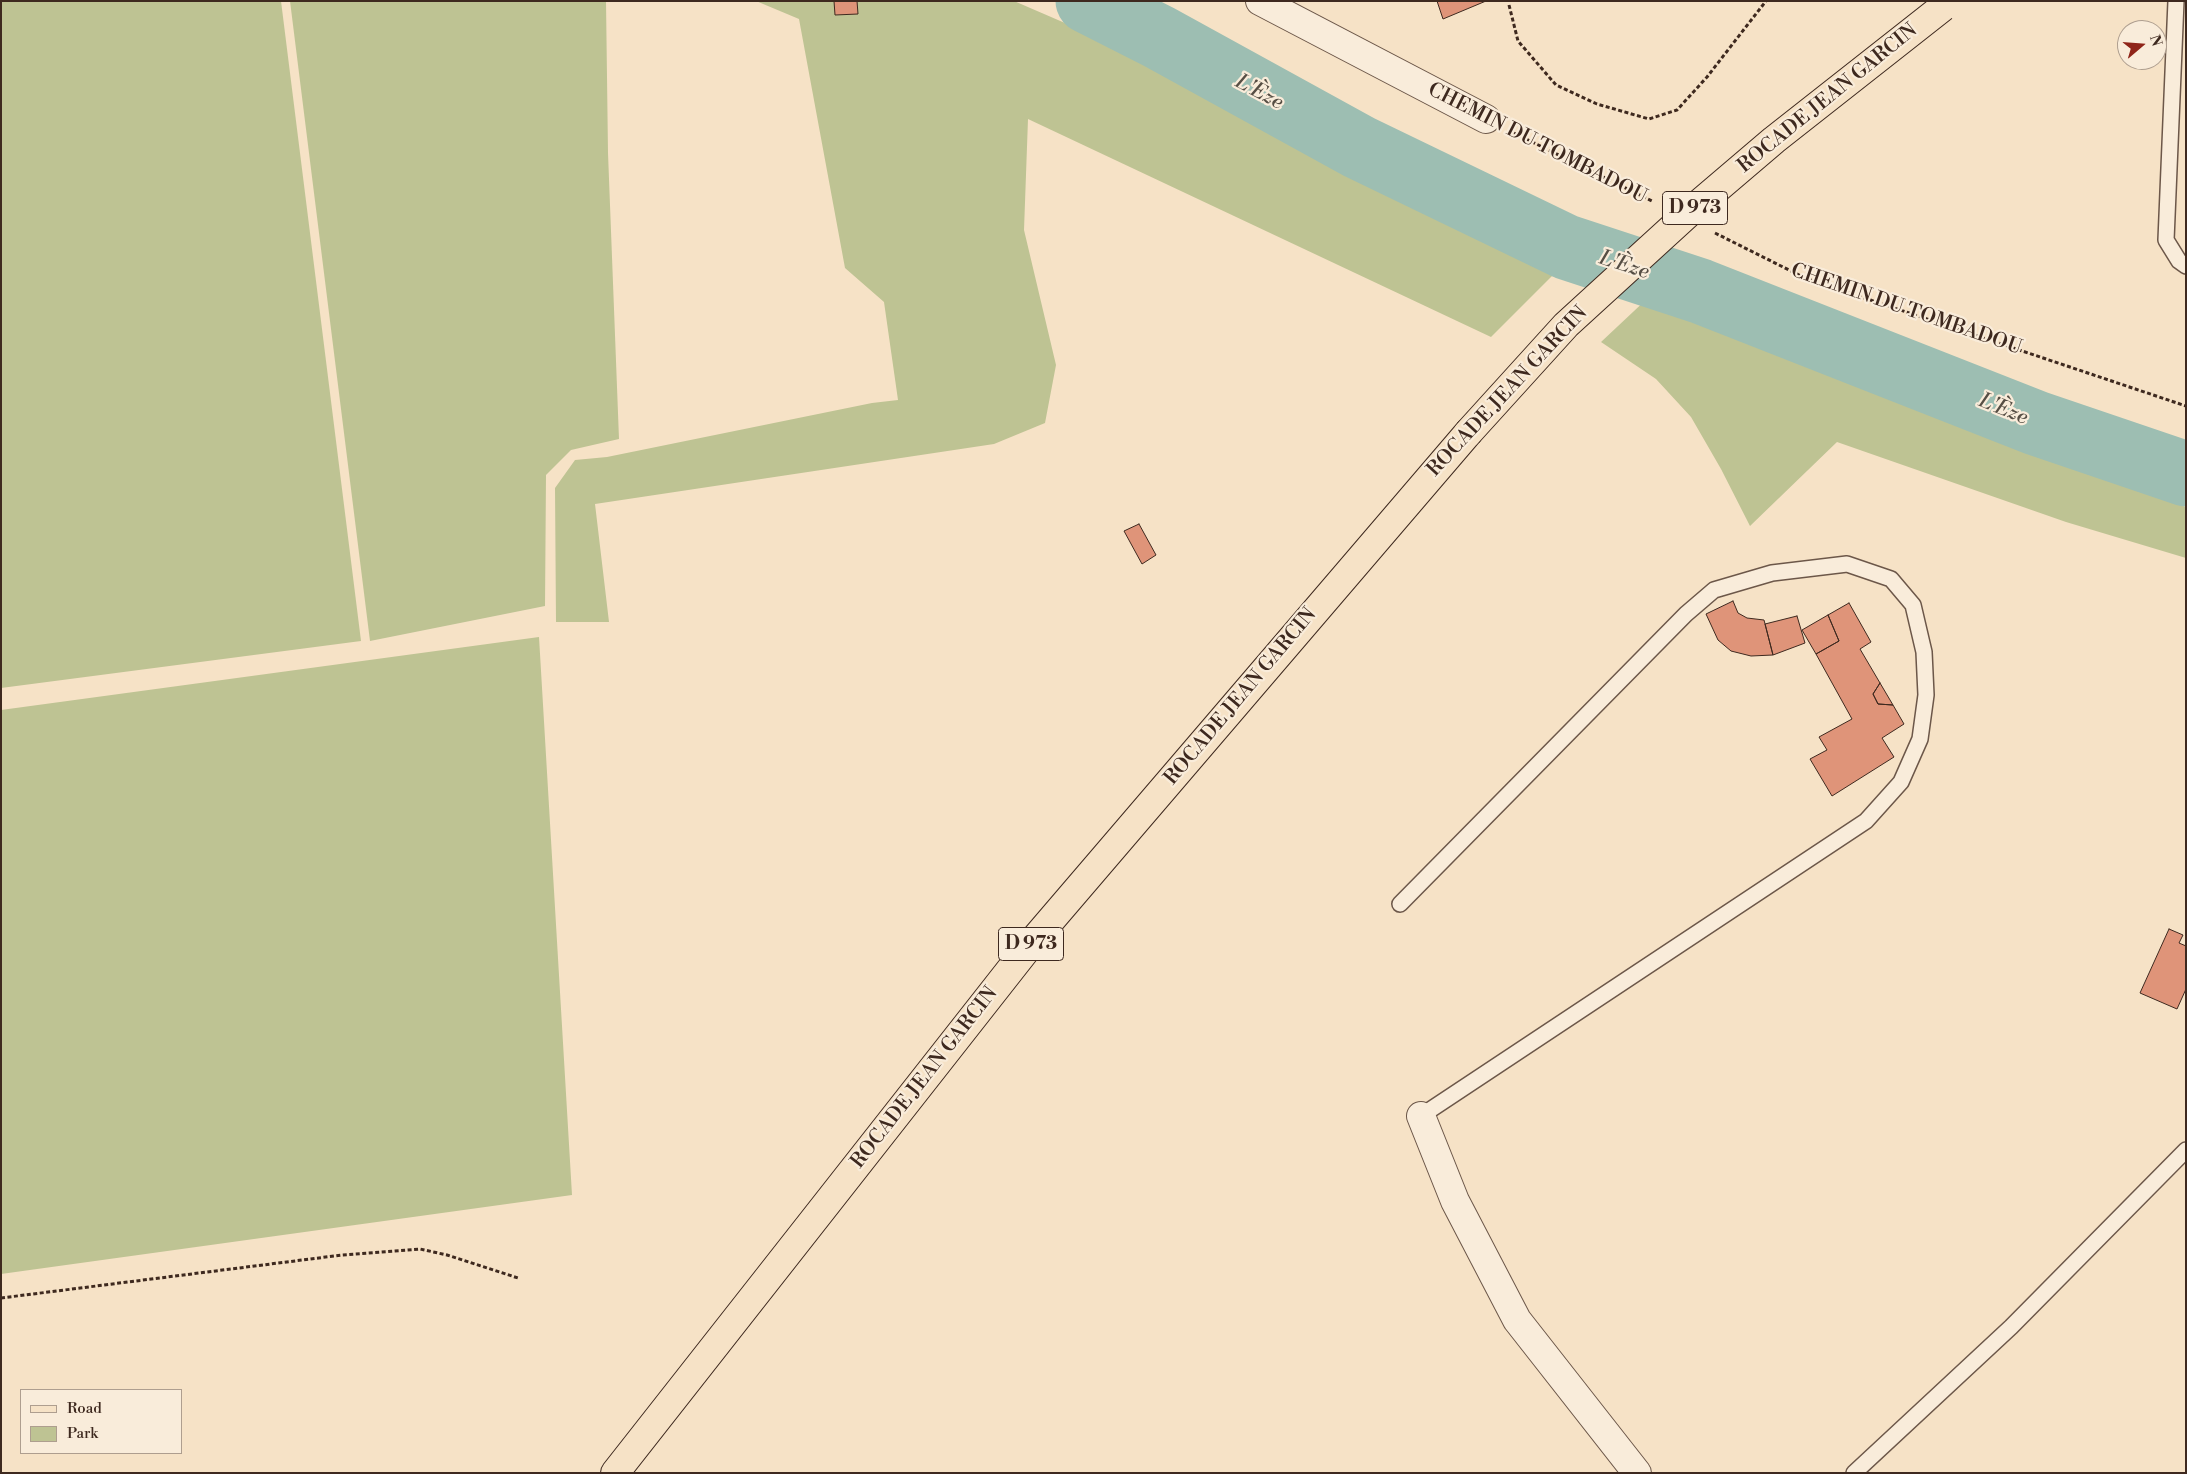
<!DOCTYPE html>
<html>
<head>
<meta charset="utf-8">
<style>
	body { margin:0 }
	#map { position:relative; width:2187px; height:1474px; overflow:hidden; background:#f6e2c6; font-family:"Libre Bodoni",serif }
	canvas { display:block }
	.frame { position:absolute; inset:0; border:2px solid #3e291f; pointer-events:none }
	.legend { position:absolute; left:20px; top:1389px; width:162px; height:65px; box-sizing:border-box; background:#f9ecda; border:1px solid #ae9e8f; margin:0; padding:6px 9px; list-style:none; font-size:15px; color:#3e291f }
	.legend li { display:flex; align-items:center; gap:10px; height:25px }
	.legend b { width:25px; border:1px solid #ae9e8f }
	.north { position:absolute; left:2117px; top:20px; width:50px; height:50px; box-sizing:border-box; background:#f9ecda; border:1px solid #ae9e8f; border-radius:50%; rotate:72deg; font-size:14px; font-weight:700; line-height:20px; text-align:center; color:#3e291f }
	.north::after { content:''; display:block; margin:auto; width:18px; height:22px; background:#8f2418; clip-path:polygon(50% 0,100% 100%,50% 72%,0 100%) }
</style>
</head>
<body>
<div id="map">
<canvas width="2187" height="1474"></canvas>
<div class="frame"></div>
<ul class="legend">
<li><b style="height:6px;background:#f6e2c6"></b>Road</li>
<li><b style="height:14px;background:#bec393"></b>Park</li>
</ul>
<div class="north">N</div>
</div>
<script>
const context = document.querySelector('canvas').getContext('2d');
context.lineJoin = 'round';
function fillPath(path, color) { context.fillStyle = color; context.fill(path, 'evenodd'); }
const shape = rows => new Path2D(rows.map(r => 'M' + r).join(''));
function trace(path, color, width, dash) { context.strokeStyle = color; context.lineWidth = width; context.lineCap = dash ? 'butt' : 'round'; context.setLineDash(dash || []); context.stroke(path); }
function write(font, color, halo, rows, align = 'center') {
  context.font = font + ' "Libre Bodoni",serif'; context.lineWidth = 4.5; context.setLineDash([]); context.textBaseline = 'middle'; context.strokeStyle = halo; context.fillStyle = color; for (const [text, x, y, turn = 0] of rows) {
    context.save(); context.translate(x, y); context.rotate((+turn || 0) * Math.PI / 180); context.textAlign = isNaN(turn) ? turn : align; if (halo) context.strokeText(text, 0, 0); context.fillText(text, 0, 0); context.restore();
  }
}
fillPath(shape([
	[1,1,281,1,361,641,1,688],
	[290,1,606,1,608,153,619,439,571,450,546,475,545,606,370,641],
	[756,1,1014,1,1183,74,1494,224,1564,264,1491,337,1028,119,1024,230,1056,365,1045,423,994,444,595,504,609,622,556,622,555,488,575,460,607,457,872,403,898,400,884,302,845,268,799,19],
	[1650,296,1759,343,2186,507,2186,558,2066,522,1837,442,1750,526,1721,469,1691,417,1656,379,1601,342],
	[539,637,572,1195,1,1274,1,710]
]), '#bec393');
trace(shape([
	[1088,1,1159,37,1359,147,1566,247,1700,291,2036,423,2186,474]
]), '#9dbeb2', 65);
const building = shape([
	[834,1,857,1,858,14,835,15,834,1],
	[1437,1,1486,1,1443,19,1437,1],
	[1139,524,1156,555,1142,564,1124,531,1139,524],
	[1733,601,1738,613,1747,618,1764,620,1773,655,1751,656,1731,651,1718,640,1706,614,1733,601],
	[1849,603,1871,642,1860,649,1880,683,1873,694,1878,704,1893,705,1904,724,1882,738,1894,757,1832,796,1810,759,1827,750,1819,737,1852,719,1816,654,1839,641,1828,615,1849,603],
	[1828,615,1839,641,1816,654,1802,630,1828,615],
	[1797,616,1805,643,1773,655,1765,624,1797,616],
	[1880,683,1893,705,1878,704,1873,694,1880,683],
	[2169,929,2183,935,2179,943,2186,946,2186,989,2177,1009,2140,993,2169,929]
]);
fillPath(building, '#df9479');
trace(building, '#3e291f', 1);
const service = shape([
	[2176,1,2166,240,2179,261,2186,266],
	[1400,904,1686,614,1714,590,1772,573,1847,564,1891,579,1913,605,1924,652,1926,695,1920,739,1901,782,1866,821,1421,1116],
	[1854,1473,2011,1327,2186,1150]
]);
const minor = shape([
	[1260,1,1486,119],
	[1421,1116,1455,1201,1517,1320,1637,1473]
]);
const primary = shape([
	[615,1473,1033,941,1468,433]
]);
trace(service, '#6c5749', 18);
trace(minor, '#6c5749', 30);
trace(primary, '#3e291f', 30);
trace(shape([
	[1509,5,1518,41,1556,85,1597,104,1649,119,1677,110,1707,77,1766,1],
	[1514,133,1652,201],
	[1715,233,1805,278,2186,406],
	[1,1298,342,1255,420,1249,447,1255,518,1278]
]), '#3e291f', 3, [4, 2.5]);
trace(service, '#f9ecda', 15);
trace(minor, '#f9ecda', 28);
trace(primary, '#f6e2c6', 28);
const primaryBridge = shape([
	[1468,433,1566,325,1693,209,1774,140,1943,7]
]);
trace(primaryBridge, '#3e291f', 30, []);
trace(primaryBridge, '#f6e2c6', 28);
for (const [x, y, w] of [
	[1695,208,65],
	[1031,944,65]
]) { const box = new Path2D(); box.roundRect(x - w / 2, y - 16.5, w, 33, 4); context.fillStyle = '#f9ecda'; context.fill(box); trace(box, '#3e291f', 1); }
write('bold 19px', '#3e291f', null, [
	["D 973",1695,208],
	["D 973",1031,944]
]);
write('20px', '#3e291f', '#f9ecda', [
	["ROCADE JEAN GARCIN",1828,99,-39],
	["CHEMIN DU TOMBADOU",1537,144,27],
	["CHEMIN DU TOMBADOU",1906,310,19],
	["ROCADE JEAN GARCIN",1508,392,-47],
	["ROCADE JEAN GARCIN",1241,697,-50],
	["ROCADE JEAN GARCIN",925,1078,-52]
]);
write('italic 21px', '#564e44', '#f9ecda', [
	["L'Èze",1259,93,28],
	["L'Èze",1624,266,18],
	["L'Èze",2003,410,22]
]);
</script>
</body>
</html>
